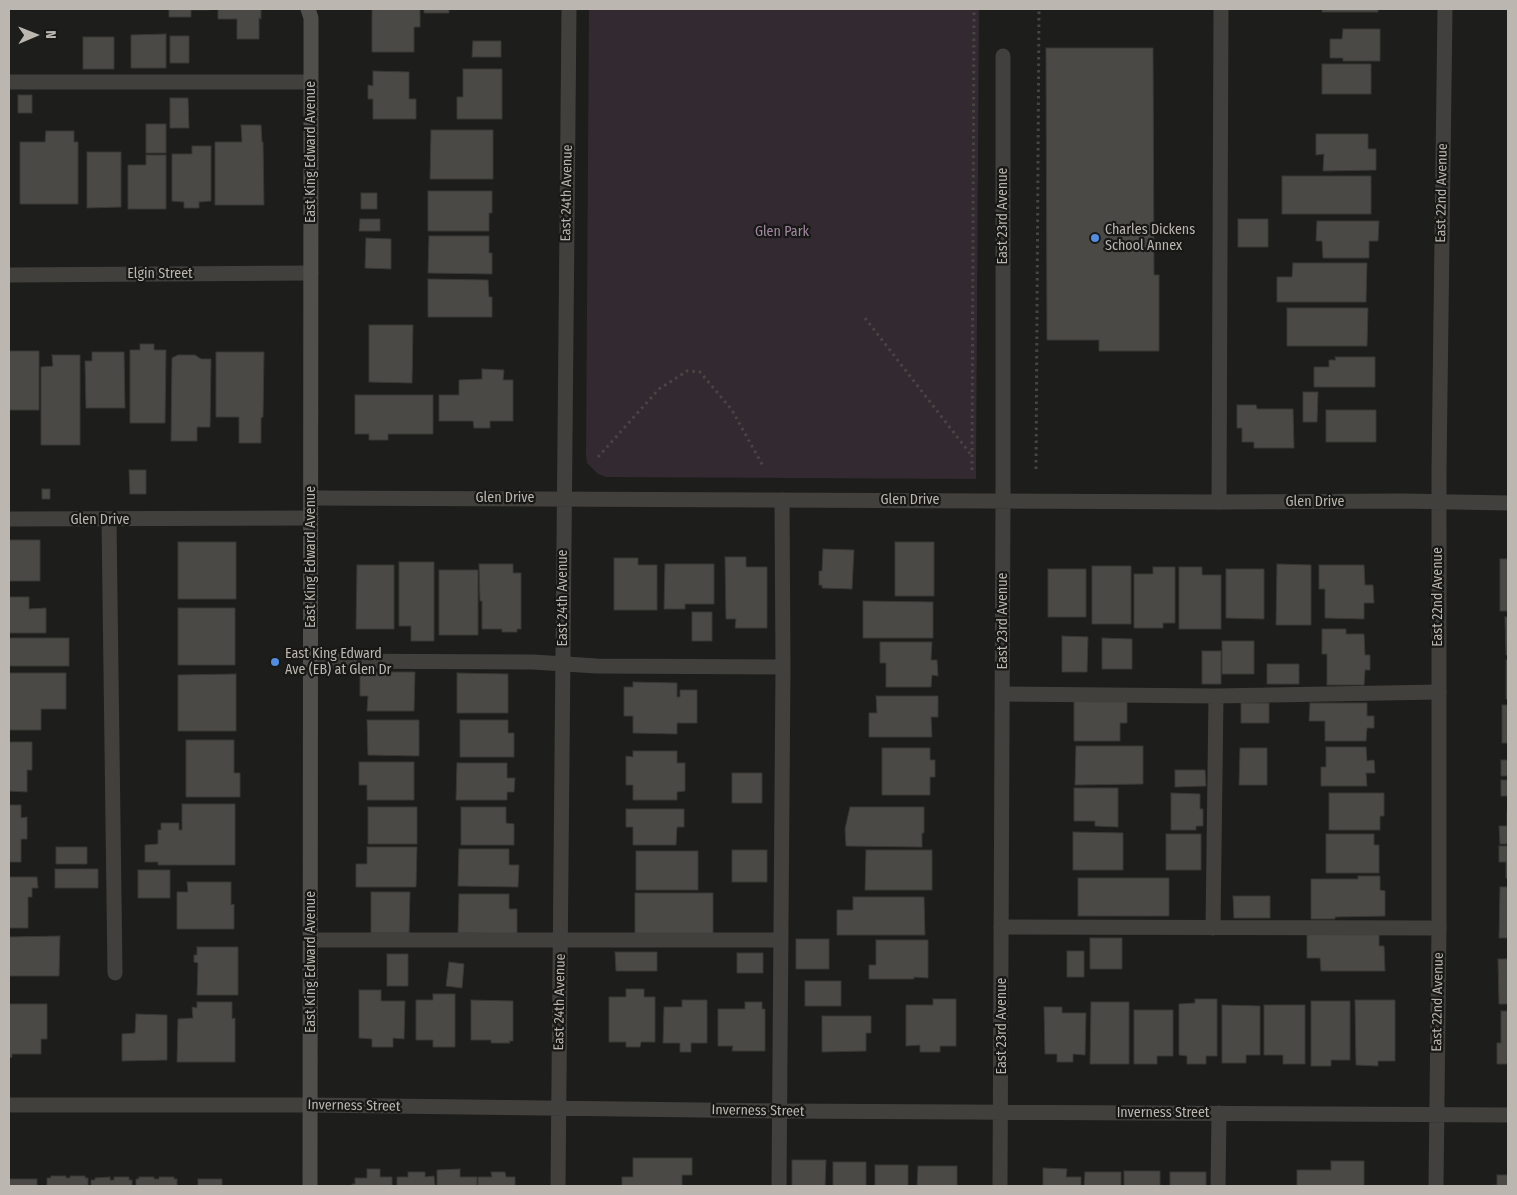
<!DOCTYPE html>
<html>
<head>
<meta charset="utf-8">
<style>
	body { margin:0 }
	#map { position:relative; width:1517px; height:1195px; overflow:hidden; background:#1d1d1b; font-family:"Fira Sans Condensed",sans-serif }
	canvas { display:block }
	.frame { position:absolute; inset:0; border:10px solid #bbb6af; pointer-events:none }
	.north { position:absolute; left:10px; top:10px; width:50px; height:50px; -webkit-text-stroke:4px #181816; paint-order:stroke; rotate:89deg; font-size:14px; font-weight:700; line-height:20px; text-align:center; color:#bbb6af }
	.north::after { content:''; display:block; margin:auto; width:18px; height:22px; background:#bbb6af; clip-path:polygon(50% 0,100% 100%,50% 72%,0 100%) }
</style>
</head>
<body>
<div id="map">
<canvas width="1517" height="1195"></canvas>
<div class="frame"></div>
<div class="north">N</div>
</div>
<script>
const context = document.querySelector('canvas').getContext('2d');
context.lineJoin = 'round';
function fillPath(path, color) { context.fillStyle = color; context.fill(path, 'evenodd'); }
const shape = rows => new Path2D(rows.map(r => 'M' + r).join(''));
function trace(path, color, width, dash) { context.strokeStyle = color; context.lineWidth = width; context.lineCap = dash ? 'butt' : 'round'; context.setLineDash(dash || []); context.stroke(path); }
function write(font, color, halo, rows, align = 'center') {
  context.font = font + ' "Fira Sans Condensed",sans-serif'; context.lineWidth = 4.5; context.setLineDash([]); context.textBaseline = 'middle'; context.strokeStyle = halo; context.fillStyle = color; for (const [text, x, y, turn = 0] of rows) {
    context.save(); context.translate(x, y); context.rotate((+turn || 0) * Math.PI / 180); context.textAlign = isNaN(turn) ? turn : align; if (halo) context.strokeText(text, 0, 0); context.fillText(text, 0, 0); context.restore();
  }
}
fillPath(shape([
	[589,9,979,9,976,479,606,477,598,474,587,463,586,455]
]), '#322931');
const building = shape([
	[169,9,209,9,209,10,191,10,191,17,169,17,169,9],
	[218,9,261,9,261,19,259,18,259,39,237,39,237,19,218,19,218,9],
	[372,9,420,9,420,27,414,27,414,52,372,52,372,9],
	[424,9,449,9,449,13,424,13,424,9],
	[1322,9,1378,9,1378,12,1322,12,1322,9],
	[1343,29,1380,29,1380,61,1343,61,1343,58,1330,58,1330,39,1342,39,1343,29],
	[166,34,166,68,131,68,131,35,166,34],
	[170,36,189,36,189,63,170,63,170,36],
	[83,37,114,37,114,69,83,69,83,37],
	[473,41,501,41,501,57,472,57,473,41],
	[1046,48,1153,48,1154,275,1159,275,1159,351,1099,351,1099,340,1047,340,1046,48],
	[1322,64,1371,64,1371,94,1322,94,1322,64],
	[463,69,502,69,502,119,457,119,457,97,463,97,463,69],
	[373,71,409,72,409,99,416,99,416,119,373,119,373,99,368,99,368,85,373,86,373,71],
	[18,95,32,95,32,113,18,113,18,95],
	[170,98,188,98,189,128,170,128,170,98],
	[146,124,166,124,166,153,146,153,146,124],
	[241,125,261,125,262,142,263,142,264,205,215,205,215,142,242,142,241,125],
	[431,130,493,130,493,179,430,179,431,130],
	[46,131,74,131,74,142,78,142,78,204,20,204,20,142,45,142,46,131],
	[1316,134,1368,134,1368,149,1376,149,1376,170,1323,171,1324,154,1316,155,1316,134],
	[192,146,211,146,211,201,199,202,199,208,184,208,184,202,172,201,172,154,192,154,192,146],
	[87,152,121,152,121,207,87,208,87,152],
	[146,155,166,155,166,209,128,209,128,165,146,165,146,155],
	[1282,176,1371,176,1371,214,1282,214,1282,176],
	[428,191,492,191,492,213,489,213,489,231,428,231,428,191],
	[361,193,377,193,377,209,361,209,361,193],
	[360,219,380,219,380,231,359,231,360,219],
	[1238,219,1268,219,1268,247,1238,247,1238,219],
	[1317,221,1379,221,1378,241,1369,241,1369,258,1323,258,1322,241,1316,241,1317,221],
	[429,236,489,236,489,253,492,253,492,274,428,273,429,236],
	[366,238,391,239,391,269,365,268,366,238],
	[1293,263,1367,263,1366,302,1277,302,1277,277,1292,277,1293,263],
	[428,279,488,280,489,297,492,297,492,317,428,317,428,279],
	[1287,308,1368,308,1367,346,1287,346,1287,308],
	[369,325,413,325,412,383,369,382,369,325],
	[140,344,154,344,154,350,166,350,165,423,130,423,130,350,140,350,140,344],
	[9,351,39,351,39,410,9,410,9,351],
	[92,352,124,352,125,408,86,408,85,361,92,361,92,352],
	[216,352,264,352,263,417,261,418,261,443,239,443,239,417,216,417,216,352],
	[52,355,80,355,80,445,41,445,41,367,53,366,52,355],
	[178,355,195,355,201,359,211,359,210,427,197,427,197,441,171,441,172,358,178,355],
	[1335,357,1375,357,1375,387,1314,387,1314,367,1329,367,1329,360,1336,360,1335,357],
	[482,369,504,370,503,380,513,380,513,421,490,421,490,428,474,428,473,421,439,421,439,395,459,395,459,380,482,379,482,369],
	[1303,392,1318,392,1317,422,1303,422,1303,392],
	[355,395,433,395,433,434,388,434,388,440,369,440,369,434,355,434,355,395],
	[1237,405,1256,405,1257,409,1293,409,1294,448,1254,448,1254,442,1242,442,1242,428,1237,428,1237,405],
	[1326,410,1376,410,1376,442,1326,442,1326,410],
	[129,470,146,470,146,494,130,494,129,470],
	[42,489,50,489,50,499,42,499,42,489],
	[9,540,40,540,40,581,9,581,9,540],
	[178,542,236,542,236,599,178,599,178,542],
	[895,542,934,542,934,596,895,596,895,542],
	[823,549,854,550,852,589,822,588,822,585,819,585,819,571,822,571,823,549],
	[725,557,746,557,746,567,767,567,767,628,735,628,736,619,726,619,725,557],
	[614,558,638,558,638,565,657,565,657,610,614,610,614,558],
	[1500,559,1508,559,1508,611,1500,611,1500,559],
	[399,562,434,562,434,641,411,641,411,626,399,626,399,562],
	[479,564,513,564,513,573,521,573,521,629,517,629,517,632,502,632,502,629,482,629,482,601,480,601,479,564],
	[665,564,714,564,714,604,685,604,685,609,664,609,665,564],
	[1277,564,1311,565,1311,625,1276,625,1277,564],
	[357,565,394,565,394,629,356,629,357,565],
	[1319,565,1364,565,1365,585,1373,585,1374,603,1364,603,1364,619,1325,618,1325,589,1319,589,1319,565],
	[1092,566,1131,566,1131,624,1092,624,1092,566],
	[1153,567,1175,567,1175,623,1163,623,1163,628,1134,628,1134,574,1153,574,1153,567],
	[1179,567,1202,567,1202,575,1221,575,1221,629,1179,629,1179,567],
	[1048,569,1086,569,1086,617,1048,617,1048,569],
	[1226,569,1264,569,1264,619,1226,618,1226,569],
	[439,570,478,570,478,635,439,635,439,570],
	[9,597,29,597,29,609,46,608,46,633,9,633,9,597],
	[863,601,933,602,933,638,863,638,863,601],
	[178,608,235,608,235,665,178,665,178,608],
	[692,612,712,612,712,641,692,641,692,612],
	[1505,617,1508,617,1508,655,1506,655,1505,617],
	[1322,629,1346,629,1346,634,1364,634,1365,655,1370,655,1370,670,1365,670,1364,685,1327,685,1327,654,1322,654,1322,629],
	[1062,636,1088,637,1087,672,1062,672,1062,636],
	[9,638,69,638,69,666,9,666,9,638],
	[1102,638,1132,639,1132,669,1102,669,1102,638],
	[1222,641,1254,641,1254,674,1222,674,1222,641],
	[880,642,932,642,931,660,937,660,938,676,932,675,931,687,886,687,886,663,880,663,880,642],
	[1202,651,1221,651,1221,684,1202,684,1202,651],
	[1506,660,1508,660,1508,699,1506,699,1506,660],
	[1267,664,1299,664,1299,684,1267,684,1267,664],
	[368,672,415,672,414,711,367,711,368,696,360,696,360,675,368,675,368,672],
	[9,673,66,673,66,709,41,709,41,730,9,730,9,673],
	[457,673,508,674,508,713,457,713,457,673],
	[236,674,236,731,178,731,178,675,236,674],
	[633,682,677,683,677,697,680,697,680,690,697,690,697,723,677,723,677,734,633,733,633,716,624,716,624,687,633,687,633,682],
	[876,696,938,696,938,717,931,717,932,737,869,737,869,713,877,713,876,696],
	[1074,701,1127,701,1127,723,1120,723,1120,741,1074,741,1074,701],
	[1241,703,1269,703,1269,723,1241,723,1241,703],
	[1310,703,1367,703,1367,716,1374,716,1374,728,1367,728,1366,741,1325,741,1325,721,1309,721,1310,703],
	[1502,705,1508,705,1508,743,1502,743,1502,705],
	[367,720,419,720,419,756,368,755,367,720],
	[460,720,508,720,508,733,514,733,514,757,460,757,460,720],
	[186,740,234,740,234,773,240,773,240,797,186,797,186,740],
	[9,742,32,742,32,770,27,770,27,792,9,791,9,742],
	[1076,746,1143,746,1143,784,1075,785,1076,746],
	[1326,747,1366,747,1367,761,1374,760,1375,773,1366,773,1367,786,1321,786,1321,767,1326,767,1326,747],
	[882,748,930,748,930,760,935,760,935,777,930,777,930,795,882,795,882,748],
	[1240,748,1267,748,1267,785,1239,785,1240,748],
	[633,751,677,751,677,763,685,763,685,791,677,792,677,800,633,800,633,785,626,785,626,756,633,757,633,751],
	[1501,760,1508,760,1508,776,1501,776,1501,760],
	[359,762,414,762,414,800,367,800,367,785,359,785,359,762],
	[457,763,507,763,507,778,515,778,514,792,507,792,507,800,456,800,457,763],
	[1175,770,1205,770,1206,786,1175,787,1175,770],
	[732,773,762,773,762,803,732,803,732,773],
	[1501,780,1508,780,1508,810,1508,796,1501,796,1501,780],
	[1074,788,1118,788,1118,827,1095,826,1095,821,1074,821,1074,788],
	[1171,793,1200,794,1200,809,1203,809,1203,826,1196,826,1196,830,1171,830,1171,793],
	[1329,793,1384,793,1384,816,1380,816,1380,830,1329,830,1329,793],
	[182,804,235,804,235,865,158,865,158,862,145,862,145,845,158,844,158,830,161,830,161,823,179,823,179,830,182,830,182,804],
	[9,805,21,805,21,818,27,817,27,839,21,839,21,862,9,862,9,805],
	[368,807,417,807,417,844,368,844,368,807],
	[461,807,506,807,506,823,514,824,514,845,461,845,461,807],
	[850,807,924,807,924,833,922,833,922,847,846,846,845,829,850,807],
	[626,809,684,809,684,827,677,827,676,845,633,845,633,827,626,827,626,809],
	[1507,812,1508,812,1508,844,1500,844,1499,826,1507,826,1507,812],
	[1073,832,1123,833,1123,870,1073,870,1073,832],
	[1166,834,1201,834,1201,870,1166,870,1166,834],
	[1326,834,1374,834,1374,845,1379,845,1379,873,1326,873,1326,834],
	[1499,846,1508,846,1508,878,1506,878,1506,862,1499,862,1499,846],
	[56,847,87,847,87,864,56,864,56,847],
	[367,847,417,847,416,887,356,887,356,864,367,864,367,847],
	[459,849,509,849,509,865,519,865,518,887,458,886,459,849],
	[732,850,767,850,767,882,732,882,732,850],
	[866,850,932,850,932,890,865,890,866,850],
	[636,851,698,851,698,890,636,890,636,851],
	[55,869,98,869,98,888,55,888,55,869],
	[138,870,170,870,170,898,138,898,138,870],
	[1358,876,1380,876,1380,890,1385,891,1385,916,1335,917,1335,919,1311,919,1311,879,1358,879,1358,876],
	[9,877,37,877,38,888,32,888,32,897,28,897,28,928,9,928,9,877],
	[1078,878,1169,878,1169,916,1078,916,1078,878],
	[187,882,231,882,231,905,234,904,234,929,177,929,177,892,188,892,187,882],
	[1500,887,1508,887,1508,938,1499,938,1500,887],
	[371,892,410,892,409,933,371,933,371,892],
	[635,893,713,893,713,935,635,935,635,893],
	[459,894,509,894,509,909,517,909,517,934,458,933,459,894],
	[1233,896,1270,896,1270,918,1234,918,1233,896],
	[853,897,924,897,925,935,837,935,837,910,853,910,853,897],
	[1307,933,1379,933,1379,946,1384,946,1385,971,1321,971,1320,958,1307,958,1307,933],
	[60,936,59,976,9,976,9,937,60,936],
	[1090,938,1122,938,1122,969,1090,969,1090,938],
	[796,939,829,939,829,969,796,969,796,939],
	[876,940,928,940,928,978,914,977,914,979,869,979,869,965,876,965,876,940],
	[197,947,238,947,238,995,197,995,198,963,194,962,194,955,197,955,197,947],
	[1067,951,1084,951,1084,977,1067,977,1067,951],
	[615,952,657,952,657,971,616,971,615,952],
	[737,953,763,953,763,973,737,973,737,953],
	[387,954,408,954,408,986,387,986,387,954],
	[1498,959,1508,959,1508,1004,1499,1004,1498,959],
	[449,962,464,964,462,988,446,986,449,962],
	[805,981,841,981,841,1006,805,1006,805,981],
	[626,989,644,989,644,997,655,997,655,1042,641,1042,640,1047,626,1047,626,1042,609,1042,609,997,626,997,626,989],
	[359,990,381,990,381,1001,405,1001,404,1039,393,1038,393,1047,372,1047,372,1039,359,1038,359,990],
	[433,994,455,994,455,1047,433,1047,433,1040,416,1040,416,1000,433,1000,433,994],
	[933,999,956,999,956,1046,940,1046,940,1052,920,1052,920,1045,906,1046,906,1005,933,1005,933,999],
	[1195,999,1217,999,1217,1056,1206,1056,1206,1064,1187,1064,1187,1056,1179,1055,1179,1004,1195,1003,1195,999],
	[471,1000,513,1001,513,1041,509,1041,510,1043,491,1043,491,1040,471,1040,471,1000],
	[682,1000,707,1000,707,1043,691,1043,691,1052,680,1052,680,1043,663,1043,664,1007,682,1007,682,1000],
	[1355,1000,1395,1000,1395,1061,1378,1061,1378,1066,1356,1065,1355,1000],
	[1311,1001,1350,1001,1350,1060,1331,1060,1331,1066,1311,1066,1311,1001],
	[197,1002,232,1002,232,1019,235,1018,235,1062,177,1062,178,1019,193,1018,192,1007,197,1008,197,1002],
	[745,1002,762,1002,762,1009,765,1009,765,1051,732,1051,733,1046,718,1046,718,1009,745,1009,745,1002],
	[1091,1002,1129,1002,1129,1064,1090,1064,1091,1002],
	[9,1004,47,1004,47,1039,41,1039,41,1054,12,1054,12,1057,9,1058,9,1004],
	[1222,1005,1260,1006,1260,1055,1246,1055,1246,1063,1222,1063,1222,1005],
	[1264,1005,1305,1005,1305,1064,1283,1064,1283,1055,1264,1055,1264,1005],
	[1044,1007,1062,1007,1062,1013,1086,1013,1085,1055,1073,1054,1073,1062,1057,1062,1057,1054,1045,1054,1044,1007],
	[1134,1010,1173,1010,1173,1056,1157,1056,1157,1064,1134,1064,1134,1010],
	[1501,1011,1508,1011,1508,1064,1497,1064,1497,1043,1501,1043,1501,1011],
	[136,1014,167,1015,167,1060,122,1061,122,1034,135,1033,136,1014],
	[822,1016,871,1016,871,1033,866,1033,866,1051,822,1052,822,1016],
	[633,1158,692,1158,692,1175,682,1175,682,1186,622,1186,622,1177,633,1177,633,1158],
	[792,1160,826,1160,825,1186,792,1186,792,1160],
	[1331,1161,1364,1161,1364,1186,1297,1186,1297,1170,1331,1170,1331,1161],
	[833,1162,866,1162,866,1186,833,1186,833,1162],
	[875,1165,908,1165,908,1186,875,1186,875,1165],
	[918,1166,957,1166,957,1186,917,1186,918,1166],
	[1043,1168,1067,1169,1066,1177,1081,1177,1081,1186,1043,1186,1043,1168],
	[367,1169,380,1169,380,1177,392,1177,392,1186,352,1186,352,1184,355,1184,355,1178,367,1178,367,1169],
	[460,1169,460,1177,477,1177,477,1186,437,1186,437,1170,460,1169],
	[1124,1171,1160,1171,1160,1186,1124,1186,1124,1171],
	[408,1172,425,1172,425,1177,434,1176,435,1186,397,1186,397,1177,408,1177,408,1172],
	[491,1172,505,1172,506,1177,515,1177,515,1186,478,1186,478,1177,492,1177,491,1172],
	[1085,1172,1121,1172,1121,1186,1084,1186,1085,1172],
	[1170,1172,1206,1172,1206,1186,1170,1186,1170,1172],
	[1497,1175,1508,1175,1508,1186,1483,1186,1497,1185,1497,1175],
	[51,1176,66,1176,66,1178,70,1178,70,1176,85,1176,85,1178,88,1178,88,1186,47,1186,47,1178,51,1178,51,1176],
	[110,1177,110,1180,114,1180,114,1177,129,1177,129,1180,132,1180,132,1186,91,1186,91,1180,95,1180,95,1178,110,1177],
	[139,1177,154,1177,154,1179,159,1179,159,1177,174,1177,174,1179,177,1179,177,1186,136,1186,136,1179,139,1179,139,1177],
	[9,1179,37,1179,37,1186,9,1186,9,1179],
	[198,1179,222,1179,222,1186,198,1186,198,1179]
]);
fillPath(building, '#4a4945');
trace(building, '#393835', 1);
trace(shape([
	[865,318,972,456],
	[598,457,659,389,687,371,700,372,732,410,763,466],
	[1036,469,1039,9],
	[972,470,974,9]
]), '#484642', 3, [2.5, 4]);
trace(shape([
	[1003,56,1003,501],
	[9,82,311,82],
	[1219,502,1221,9],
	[109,520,115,973],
	[311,661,533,662,597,666,783,667],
	[1003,694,1216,696,1439,692],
	[1001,927,1439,928],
	[1213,928,1216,696],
	[311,940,781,940],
	[779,1186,783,667,782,500],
	[1218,1186,1219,1113]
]), '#42403c', 15);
trace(shape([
	[9,275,311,273],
	[311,498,1219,502,1402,501,1508,503],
	[9,519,311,518],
	[9,1105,310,1105,779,1111,1508,1115],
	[558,1186,569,9],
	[1000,1186,1003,501],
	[1436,1186,1439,928,1439,469,1445,9]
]), '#42403c', 15);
trace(shape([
	[308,9,311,18,311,82,310,1186]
]), '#514f4b', 15);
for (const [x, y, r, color] of [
	[1095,238,5,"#518edf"],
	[275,662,5,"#518edf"]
]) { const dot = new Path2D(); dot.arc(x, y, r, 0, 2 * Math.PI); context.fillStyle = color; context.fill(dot); trace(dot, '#181816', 2); }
write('14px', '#bbb6af', '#181816', [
	["East King Edward Avenue",311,152,-90],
	["East 24th Avenue",567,193,-89],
	["East 22nd Avenue",1442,193,-89],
	["East 23rd Avenue",1003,216,-90],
	["Elgin Street",160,274],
	["Glen Drive",505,498],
	["Glen Drive",910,500],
	["Glen Drive",1315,502],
	["Glen Drive",100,520],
	["East King Edward Avenue",311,557,-90],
	["East 22nd Avenue",1438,597,-90],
	["East 24th Avenue",563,598,-90],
	["East 23rd Avenue",1003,621,-90],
	["East King Edward Avenue",311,962,-90],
	["East 24th Avenue",560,1002,-89],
	["East 22nd Avenue",1438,1002,-89],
	["East 23rd Avenue",1002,1026,-90],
	["Inverness Street",354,1106,1],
	["Inverness Street",758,1111,1],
	["Inverness Street",1163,1113]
]);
write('14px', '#bbb6af', '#181816', [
	["Charles Dickens",1105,230],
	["School Annex",1105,246],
	["East King Edward",285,654],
	["Ave (EB) at Glen Dr",285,670]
], 'left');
write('14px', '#a388a3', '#181816', [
	["Glen Park",782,232]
]);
</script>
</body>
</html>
